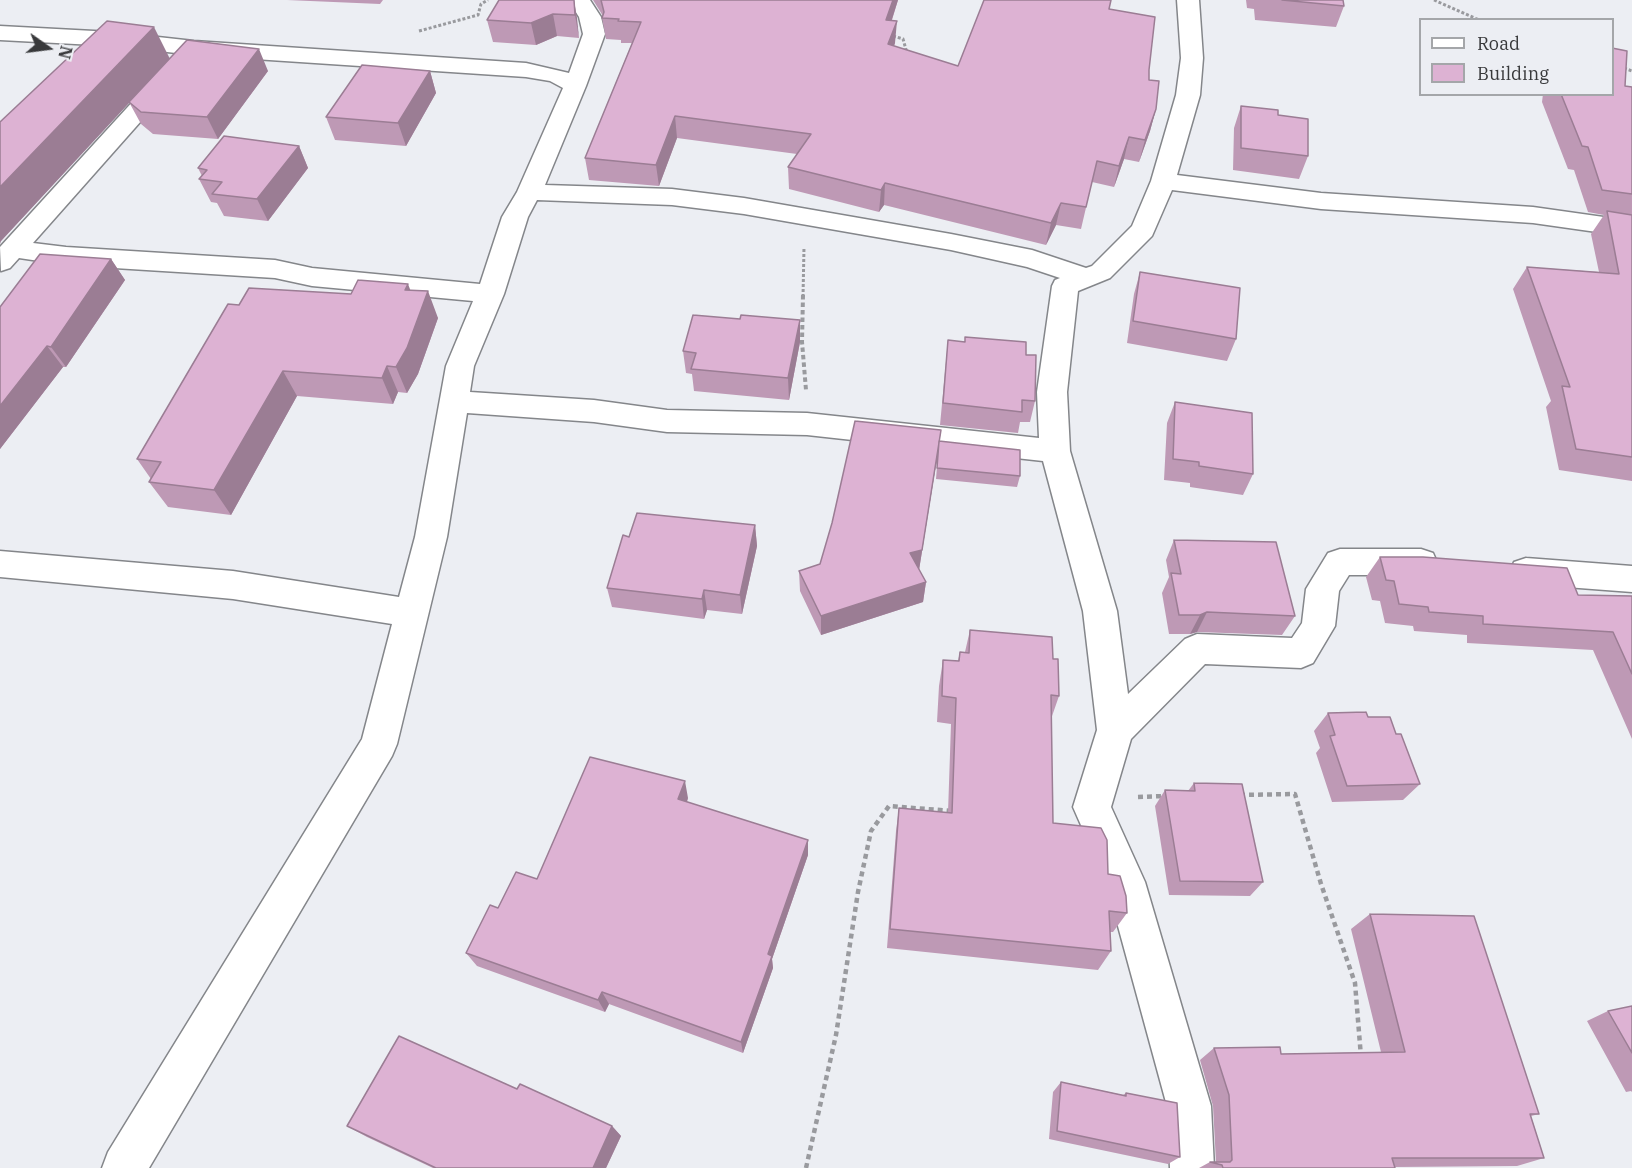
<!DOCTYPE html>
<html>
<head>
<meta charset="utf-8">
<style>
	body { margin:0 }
	#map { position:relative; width:1632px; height:1168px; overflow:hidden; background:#eceef3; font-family:"IBM Plex Serif",serif }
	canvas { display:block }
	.legend { position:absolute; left:1419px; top:18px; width:195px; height:78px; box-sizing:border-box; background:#eceef3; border:2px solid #a4a6a9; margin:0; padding:8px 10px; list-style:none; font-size:18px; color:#38393b }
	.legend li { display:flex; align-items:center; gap:12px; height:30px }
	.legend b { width:30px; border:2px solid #a4a6a9 }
	.north { position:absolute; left:18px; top:18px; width:60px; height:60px; -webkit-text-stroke:4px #eceef3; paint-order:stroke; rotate:104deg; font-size:16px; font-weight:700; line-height:24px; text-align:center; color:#38393b }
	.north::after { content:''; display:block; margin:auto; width:21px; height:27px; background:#38393b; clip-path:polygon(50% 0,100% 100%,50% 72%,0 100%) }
</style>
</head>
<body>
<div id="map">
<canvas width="1632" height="1168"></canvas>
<ul class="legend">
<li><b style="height:8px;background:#fff"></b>Road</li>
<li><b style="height:16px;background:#ddb2d3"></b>Building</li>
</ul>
<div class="north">N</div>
</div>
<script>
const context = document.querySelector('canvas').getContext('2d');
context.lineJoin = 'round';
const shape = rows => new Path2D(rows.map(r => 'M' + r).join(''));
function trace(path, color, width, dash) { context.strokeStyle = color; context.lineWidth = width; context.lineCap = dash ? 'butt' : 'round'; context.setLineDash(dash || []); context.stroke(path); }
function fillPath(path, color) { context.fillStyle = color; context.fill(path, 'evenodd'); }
const street = shape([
	[568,0,590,0,601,17,605,34,586,86,545,185,672,189,744,198,951,234,1032,250,1086,268,1092,266,1132,226,1151,181,1176,95,1181,58,1177,0,1199,0,1203,58,1200,95,1177,175,1321,193,1533,207,1632,221,1632,237,1533,223,1321,209,1172,190,1152,236,1110,278,1078,291,1067,392,1070,451,1117,611,1128,694,1185,639,1197,634,1292,638,1302,623,1306,589,1328,553,1340,549,1421,549,1433,553,1437,562,1433,571,1421,575,1349,575,1339,591,1335,626,1313,663,1301,668,1205,664,1131,739,1111,807,1145,882,1211,1106,1214,1168,1170,1168,1167,1106,1106,882,1073,807,1097,730,1083,611,1043,461,807,435,667,432,594,422,467,413,447,537,397,744,392,756,149,1168,102,1168,108,1152,362,739,392,624,233,599,0,577,0,551,233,571,399,597,415,537,446,366,473,301,312,286,275,278,66,265,19,258,10,268,1,271,0,247,157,75,165,73,173,75,176,80,173,85,33,243,66,247,275,260,312,268,480,284,502,217,517,192,563,88,550,81,526,77,194,55,113,46,0,40,0,26,113,32,194,41,526,63,569,73,583,34,579,17,568,0],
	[537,200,672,205,744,214,951,250,1027,267,1060,278,1055,280,1052,286,1037,392,1039,438,807,413,667,410,594,400,470,392,474,366,504,294,528,217,537,200],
	[1526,558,1632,566,1632,592,1526,584,1514,580,1510,571,1514,562,1526,558]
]);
trace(street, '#84868a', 3);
trace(shape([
	[1434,0,1479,20],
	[419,31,478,15,481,4,488,0],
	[893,36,903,39,907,53],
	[1624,68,1632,71],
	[803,297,804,247]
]), '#999a9e', 3, [3, 2]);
trace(shape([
	[803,295,802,342,806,390]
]), '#999a9e', 4, [4.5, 3]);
trace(shape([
	[1240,795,1295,794,1321,884,1355,983,1361,1057],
	[1138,797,1166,796],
	[806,1168,836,1035,858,892,871,831,889,806,952,811]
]), '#999a9e', 4.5, [5, 4]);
fillPath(street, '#fff');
fillPath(shape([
	[287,0,383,0,380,4],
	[574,0,579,38,557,36,536,45,493,42,487,20],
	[593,0,898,0,892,20,895,43,894,46,958,66,1109,9,1149,70,1149,80,1156,109,1150,131,1139,162,1124,159,1114,187,1092,182,1081,229,1056,225,1046,245,884,205,879,212,789,189,788,167,797,154,677,138,659,186,589,180,585,158,632,43,621,43,621,40,606,39,602,18,603,16],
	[1246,0,1343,0,1344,6,1336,27,1255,20,1254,9,1247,8],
	[170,58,268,71,218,139,153,134,141,124,129,102,1,241,0,122],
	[430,71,436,93,406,146,335,140,326,117],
	[1625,86,1632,87,1632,481,1559,470,1546,407,1551,401,1513,289,1527,267,1599,272,1591,234,1604,215,1588,212,1574,170,1568,169,1542,102,1543,94,1612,94],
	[1241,106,1308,156,1299,179,1233,170,1234,128],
	[299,146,308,168,268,221,224,216,217,203,211,202,199,179,202,176,198,168],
	[111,259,125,280,66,367,63,367,0,449,0,307],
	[1140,272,1236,339,1227,361,1127,343,1134,294],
	[411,290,438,318,418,374,407,393,398,392,393,404,297,396,231,515,168,507,149,482,151,479,137,459,351,294],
	[740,319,800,320,800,342,789,400,694,391,692,374,686,373,683,351],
	[948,340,1026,355,1035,401,1030,422,1020,422,1018,433,940,425],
	[1175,402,1253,474,1243,495,1190,487,1190,483,1164,480,1167,423],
	[939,441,1020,476,1017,487,936,479],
	[938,452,919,570,926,582,923,602,821,635,800,591,799,571,820,564],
	[755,525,757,546,742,614,707,610,704,619,612,607,607,588,629,537],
	[1174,540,1295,616,1282,635,1197,632,1190,634,1169,634,1162,593,1169,577,1166,560],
	[1380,557,1578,595,1632,596,1632,739,1593,650,1467,643,1467,635,1414,631,1413,626,1385,623,1380,601,1372,600,1366,577],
	[970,630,1053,659,1059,696,1051,719,1053,823,1108,874,1127,913,1113,932,1110,932,1111,951,1098,970,887,948,896,831,899,808,948,813,951,724,937,722,939,686,943,660,958,661,960,652,965,652],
	[1328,713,1368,717,1396,734,1420,784,1403,800,1332,802,1316,753,1320,748,1314,731],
	[1194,783,1263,882,1250,896,1169,895,1155,806,1165,790,1188,791],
	[688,798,687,802,808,840,808,855,772,959,773,968,743,1053,609,1004,605,1012,477,966,466,953,498,908,537,879],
	[1370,914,1539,1114,1531,1116,1544,1158,1517,1166,1395,1167,1395,1168,1199,1168,1210,1162,1216,1162,1213,1106,1200,1060,1214,1048,1281,1054,1381,1052,1351,929],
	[1632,1006,1632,1092,1631,1091,1626,1092,1587,1021,1608,1011],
	[1061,1082,1123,1095,1126,1093,1180,1157,1168,1164,1049,1139,1053,1092],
	[517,1089,612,1126,621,1136,606,1168,433,1168,367,1137,347,1126]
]), '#be99b5');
fillPath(shape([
	[574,0,577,18,579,38,575,15],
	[893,0,898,0,885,41,886,20],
	[553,14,557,36,536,45,531,23],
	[897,21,895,43,886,66,888,44],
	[154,27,170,59,1,241,0,244,0,187],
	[259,49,268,71,218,139,207,117],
	[430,71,436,93,406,146,398,123],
	[1156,109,1150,131,1139,162,1145,140],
	[675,116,677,138,659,186,656,165],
	[1129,137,1124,159,1114,187,1119,166],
	[299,146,308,168,268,221,257,199],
	[885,183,884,205,879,212,881,190],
	[1061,203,1056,225,1046,245,1051,223],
	[111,259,125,280,66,367,51,347],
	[408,284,418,310,405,290],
	[428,291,438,318,418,374,407,393,396,367],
	[800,320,800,342,789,400,788,378],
	[47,346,63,367,0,449,0,406],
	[387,366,398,392,393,404,382,378],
	[283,371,297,396,231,515,214,490],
	[941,430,938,452,919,570,910,553],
	[755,525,757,546,742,614,740,595],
	[926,582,923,602,821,635,821,616],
	[704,590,707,610,704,619,702,599],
	[1207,612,1197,632,1190,634,1200,615],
	[685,781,688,798,682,815,678,799],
	[808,840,808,855,772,959,773,968,743,1053,741,1042,768,954],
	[602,992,609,1004,605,1012,598,1000],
	[612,1126,621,1136,606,1168,593,1168]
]), '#9b7d94');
const building = shape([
	[499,0,574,0,575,15,553,14,531,23,487,20,499,0],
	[601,0,893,0,886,20,897,21,888,44,958,66,984,0,1111,0,1109,9,1155,17,1149,70,1149,80,1159,81,1156,109,1145,140,1129,137,1119,166,1097,161,1086,207,1061,203,1051,223,885,183,881,190,788,167,811,134,675,116,656,165,585,158,641,22,618,21,619,19,602,18,604,12,601,0],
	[1282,0,1343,0,1344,6,1282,0],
	[107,21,154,27,0,187,0,122,107,21],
	[187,40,259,49,207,117,141,112,129,102,187,40],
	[1612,48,1627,51,1625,86,1632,87,1632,194,1602,190,1588,147,1582,146,1561,94,1612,94,1612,48],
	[362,65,430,71,398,123,326,117,362,65],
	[1241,106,1278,110,1278,115,1308,119,1308,156,1241,148,1241,106],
	[224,136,299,146,257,199,212,194,222,182,199,179,207,170,198,168,224,136],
	[1607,211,1632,215,1632,457,1576,449,1562,386,1570,387,1527,267,1619,274,1607,211],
	[40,254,111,259,51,347,47,346,0,406,0,307,40,254],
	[1140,272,1240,288,1236,339,1133,321,1140,272],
	[358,280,408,284,405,290,428,291,407,348,396,367,387,366,382,378,283,371,214,490,149,482,161,462,137,459,228,304,239,305,249,288,351,294,358,280],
	[693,315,740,319,741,315,800,320,788,378,691,369,696,353,683,351,693,315],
	[965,337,1026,342,1026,355,1036,355,1035,401,1022,400,1022,412,943,403,948,340,965,342,965,337],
	[1175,402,1252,413,1253,474,1199,466,1199,462,1173,459,1175,402],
	[855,421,941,430,922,550,910,553,926,582,821,616,799,571,820,564,832,523,855,421],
	[939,441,1020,450,1020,476,937,468,939,441],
	[637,513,755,525,740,595,704,590,702,599,607,588,623,535,629,537,637,513],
	[1174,540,1276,542,1295,616,1207,612,1200,615,1179,615,1171,573,1181,574,1174,540],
	[1380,557,1423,557,1567,568,1578,595,1632,596,1632,674,1613,632,1483,624,1483,616,1429,612,1428,607,1399,604,1394,581,1386,580,1380,557],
	[970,630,1052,637,1053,659,1058,659,1059,696,1051,695,1053,823,1101,828,1107,840,1108,874,1120,876,1126,896,1127,913,1109,911,1111,951,890,929,899,808,952,813,956,698,942,696,943,660,959,661,960,652,969,653,970,630],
	[1366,712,1368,717,1390,717,1396,734,1401,734,1420,784,1347,786,1330,736,1335,735,1328,713,1366,712],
	[590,757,685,781,678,799,808,840,768,954,772,956,741,1042,602,992,598,1000,466,953,490,905,498,908,516,872,537,879,590,757],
	[1194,783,1242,784,1263,882,1180,881,1165,790,1195,791,1194,783],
	[1370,914,1474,916,1539,1114,1530,1114,1544,1158,1392,1158,1395,1168,1223,1168,1222,1165,1210,1162,1230,1162,1232,1160,1229,1095,1214,1048,1280,1047,1281,1054,1405,1052,1370,914],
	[1632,1006,1632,1053,1608,1011,1632,1006],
	[399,1036,517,1089,520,1084,612,1126,593,1168,436,1168,347,1126,399,1036],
	[1061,1082,1126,1096,1126,1093,1177,1103,1180,1157,1057,1131,1061,1082]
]);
fillPath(building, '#ddb2d3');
trace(building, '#9b7d94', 1.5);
</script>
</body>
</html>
